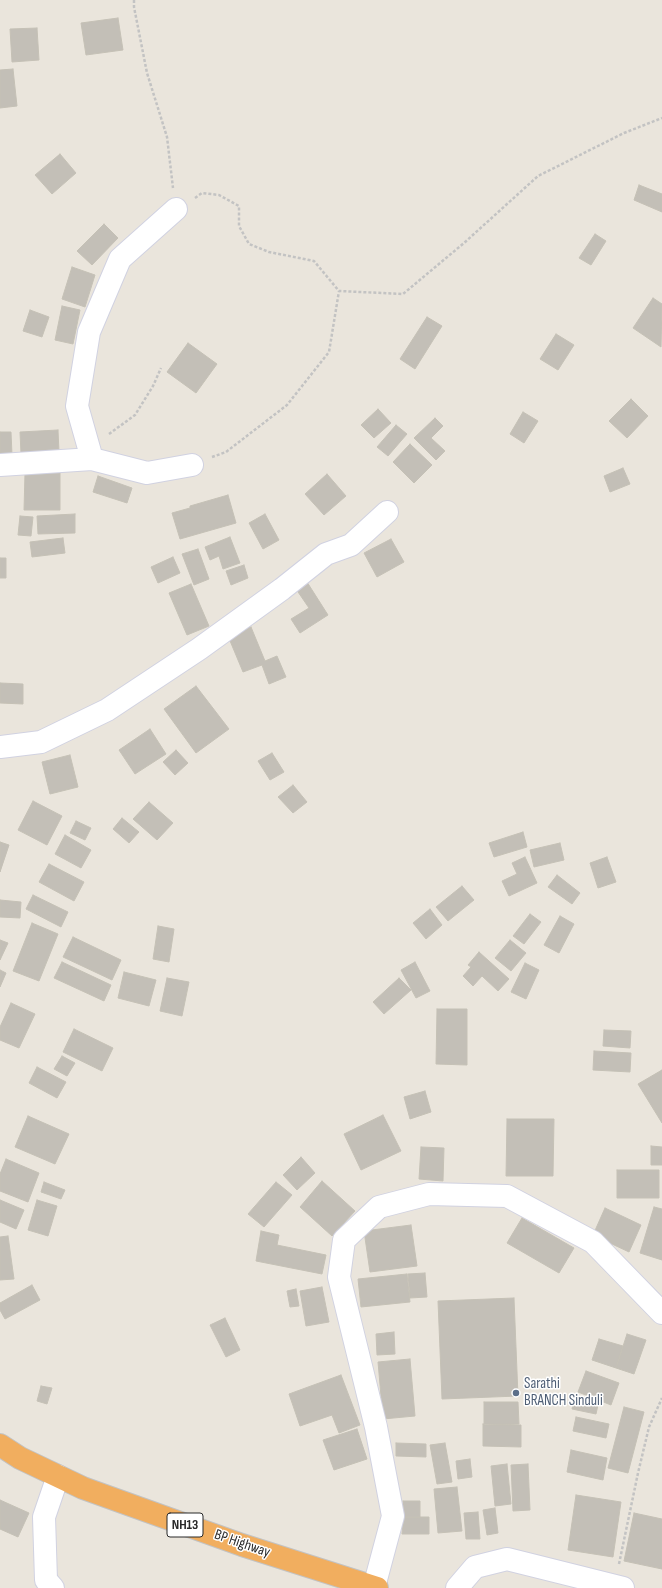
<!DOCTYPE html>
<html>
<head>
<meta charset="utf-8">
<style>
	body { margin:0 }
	canvas { display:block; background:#eae5dc }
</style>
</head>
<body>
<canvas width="662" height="1588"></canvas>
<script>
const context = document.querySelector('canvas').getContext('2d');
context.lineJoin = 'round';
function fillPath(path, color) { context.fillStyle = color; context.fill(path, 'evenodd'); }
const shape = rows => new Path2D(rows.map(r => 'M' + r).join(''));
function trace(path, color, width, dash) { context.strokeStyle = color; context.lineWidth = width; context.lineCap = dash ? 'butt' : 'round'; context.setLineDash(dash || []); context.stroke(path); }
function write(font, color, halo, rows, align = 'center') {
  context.font = font + ' "Sofia Sans Condensed",sans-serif'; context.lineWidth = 3; context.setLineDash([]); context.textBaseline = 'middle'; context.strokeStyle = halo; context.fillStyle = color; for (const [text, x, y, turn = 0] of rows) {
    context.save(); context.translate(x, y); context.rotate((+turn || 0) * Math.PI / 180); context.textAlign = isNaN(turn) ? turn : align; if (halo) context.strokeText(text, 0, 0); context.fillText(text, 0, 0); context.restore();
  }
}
const building = shape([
	[118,18,123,50,86,55,81,23,118,18],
	[37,28,39,60,12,62,10,29,37,28],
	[13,69,17,106,0,108,0,70,13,69],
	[60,154,76,173,52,194,35,175,60,154],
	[639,185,662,194,662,212,634,200,639,185],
	[104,224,118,238,92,265,77,251,104,224],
	[595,234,606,241,591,265,579,258,595,234],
	[72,267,95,275,85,307,62,299,72,267],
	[653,298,662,304,661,347,633,328,653,298],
	[62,306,80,310,73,344,55,340,62,306],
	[30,310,49,317,42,337,23,331,30,310],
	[427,317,442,326,415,369,400,359,427,317],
	[556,334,574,345,558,370,540,359,556,334],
	[188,343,217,364,196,393,167,372,188,343],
	[631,399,648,416,627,438,609,421,631,399],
	[378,409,391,423,374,438,361,425,378,409],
	[523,412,538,421,524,443,510,434,523,412],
	[435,418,443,426,431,438,445,451,436,460,414,438,435,418],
	[396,425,407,434,388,456,377,447,396,425],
	[58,430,59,452,21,454,20,432,58,430],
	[0,432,11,432,12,455,0,456,0,432],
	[410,444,432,465,414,483,393,462,410,444],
	[623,468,630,484,610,492,604,476,623,468],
	[25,473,60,473,60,510,24,510,25,473],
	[327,474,346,496,324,515,305,494,327,474],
	[98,476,132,488,127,503,93,492,98,476],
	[228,495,236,523,180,539,172,513,190,508,190,506,228,495],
	[75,514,75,533,38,534,37,516,75,514],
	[265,514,279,540,263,549,249,523,265,514],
	[20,516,33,517,31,536,18,535,20,516],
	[230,537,240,563,223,569,219,556,210,560,205,547,230,537],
	[63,538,65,553,32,557,30,542,63,538],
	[391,539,404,562,377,577,364,553,391,539],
	[198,549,209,579,194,585,182,554,198,549],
	[173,557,180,573,158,583,151,567,173,557],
	[0,558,6,558,6,578,0,578,0,558],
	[244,565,248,578,231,585,226,571,244,565],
	[307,582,328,615,300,633,291,619,309,608,296,589,307,582],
	[191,584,209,626,187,635,169,593,191,584],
	[251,627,265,661,277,656,286,677,269,684,262,665,243,672,228,636,251,627],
	[0,683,23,684,23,704,0,703,0,683],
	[196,686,229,729,196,753,164,709,196,686],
	[150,729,166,754,135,774,119,750,150,729],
	[176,750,188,763,175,775,163,762,176,750],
	[272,753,284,772,270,780,258,761,272,753],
	[70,755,78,787,50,794,42,762,70,755],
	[293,785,307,802,293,813,278,797,293,785],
	[33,801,62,816,47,845,18,830,33,801],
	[149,802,173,823,157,840,133,819,149,802],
	[122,818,139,832,129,843,113,829,122,818],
	[76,821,91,828,85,840,70,833,76,821],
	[523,832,527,847,494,857,489,843,523,832],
	[65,835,91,850,81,868,55,854,65,835],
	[0,842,9,845,0,872,0,842],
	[560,843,564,860,534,867,530,850,560,843],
	[525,857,537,883,509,896,502,881,517,874,512,863,525,857],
	[607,857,616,882,598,888,590,863,607,857],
	[49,864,84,882,74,901,39,882,49,864],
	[557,875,580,893,572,904,548,887,557,875],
	[462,886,474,900,448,921,436,907,462,886],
	[33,895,68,912,61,927,26,909,33,895],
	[0,900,21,902,20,918,0,917,0,900],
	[430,909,442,925,426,939,413,923,430,909],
	[530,914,541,922,524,944,513,936,530,914],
	[560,916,574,924,559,953,544,945,560,916],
	[32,923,58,934,39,981,13,971,32,923],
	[158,926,174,929,169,962,153,959,158,926],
	[73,937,121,960,112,980,63,957,73,937],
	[0,940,8,943,0,960,0,940],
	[510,940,526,953,511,971,495,958,510,940],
	[479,952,509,979,498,991,482,976,473,986,463,976,471,967,468,965,479,952],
	[62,962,111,985,104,1001,54,978,62,962],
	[415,962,430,991,416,998,401,970,415,962],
	[525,963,539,970,526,999,511,992,525,963],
	[0,970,6,973,0,987,0,970],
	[124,972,156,980,149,1006,118,998,124,972],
	[167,978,189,982,182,1016,160,1011,167,978],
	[399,978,411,990,384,1014,373,1002,399,978],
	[11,1003,35,1014,19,1048,0,1040,0,1027,11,1003],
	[437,1009,467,1009,467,1065,436,1064,437,1009],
	[74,1029,113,1048,102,1071,63,1052,74,1029],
	[604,1030,631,1031,630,1048,603,1046,604,1030],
	[594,1051,631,1053,630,1072,593,1070,594,1051],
	[62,1056,75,1063,67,1076,54,1069,62,1056],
	[37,1067,66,1082,57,1098,29,1083,37,1067],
	[662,1070,662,1123,638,1084,662,1070],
	[425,1091,431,1112,410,1119,404,1097,425,1091],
	[383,1115,401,1151,361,1170,344,1134,383,1115],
	[28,1116,69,1134,55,1164,15,1147,28,1116],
	[507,1119,554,1119,553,1176,506,1176,507,1119],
	[651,1146,662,1147,662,1165,651,1165,651,1146],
	[421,1147,444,1148,443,1181,419,1179,421,1147],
	[301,1157,315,1173,297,1190,283,1175,301,1157],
	[6,1159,39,1173,28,1202,0,1191,0,1174,6,1159],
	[617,1170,659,1170,659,1198,617,1198,617,1170],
	[322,1181,355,1211,332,1236,300,1207,322,1181],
	[44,1182,65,1190,61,1199,41,1192,44,1182],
	[276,1182,292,1195,264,1227,248,1214,276,1182],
	[0,1200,24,1210,16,1229,0,1222,0,1200],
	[37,1200,57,1206,48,1236,28,1230,37,1200],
	[654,1207,662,1209,662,1260,640,1253,654,1207],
	[605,1208,641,1225,629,1252,593,1235,605,1208],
	[522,1218,574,1248,559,1273,507,1243,522,1218],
	[411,1225,417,1266,370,1272,364,1231,411,1225],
	[261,1231,279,1235,277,1245,326,1255,322,1274,256,1261,261,1231],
	[8,1236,14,1279,0,1280,0,1237,8,1236],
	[425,1273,427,1297,410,1298,408,1274,425,1273],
	[407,1274,410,1302,361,1307,358,1279,407,1274],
	[32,1285,40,1300,5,1319,0,1310,0,1303,32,1285],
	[322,1287,329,1322,306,1326,300,1291,322,1287],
	[296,1289,299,1306,290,1307,287,1291,296,1289],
	[514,1298,518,1396,442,1399,438,1301,514,1298],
	[225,1318,240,1350,226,1357,210,1325,225,1318],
	[394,1332,395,1354,377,1355,376,1334,394,1332],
	[627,1334,646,1340,634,1374,616,1368,627,1334],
	[599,1339,623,1346,616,1368,592,1360,599,1339],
	[410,1359,415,1416,383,1419,378,1362,410,1359],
	[586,1371,619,1383,611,1405,578,1392,586,1371],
	[341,1375,360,1425,339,1433,332,1415,300,1426,289,1394,341,1375],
	[41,1386,52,1388,47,1404,37,1401,41,1386],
	[574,1400,598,1405,596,1414,572,1409,574,1400],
	[484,1402,518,1402,519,1424,484,1425,484,1402],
	[624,1407,644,1412,628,1473,608,1468,624,1407],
	[576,1417,609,1424,606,1438,573,1431,576,1417],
	[483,1424,521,1425,521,1447,483,1446,483,1424],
	[357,1429,367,1459,334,1470,323,1440,357,1429],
	[396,1443,426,1444,426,1457,396,1456,396,1443],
	[445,1443,452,1482,437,1484,430,1445,445,1443],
	[571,1450,607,1458,603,1480,567,1472,571,1450],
	[470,1459,472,1477,458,1479,456,1461,470,1459],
	[507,1464,511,1504,495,1506,491,1466,507,1464],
	[528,1464,530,1510,513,1511,511,1465,528,1464],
	[457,1487,462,1531,438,1533,434,1489,457,1487],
	[576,1495,621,1502,613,1557,568,1550,576,1495],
	[0,1500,29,1513,18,1537,0,1529,0,1500],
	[403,1501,420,1501,420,1517,403,1517,403,1501],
	[495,1508,498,1533,487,1535,483,1510,495,1508],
	[478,1512,480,1539,466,1539,464,1513,478,1512],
	[634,1513,662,1519,662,1569,624,1561,634,1513],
	[403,1517,429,1517,429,1534,402,1534,403,1517]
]);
fillPath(building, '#c3bfb7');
trace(building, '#c5c1b6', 1);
const minor = shape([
	[92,459,77,406,89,332,120,259,176,209],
	[0,465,92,459,147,473,192,465],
	[0,747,41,742,107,710,199,649,282,589,326,554,351,545,387,512],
	[374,1587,393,1516,376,1427,339,1277,344,1240,379,1207,429,1194,507,1196,593,1242,662,1313],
	[53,1588,46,1580,44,1517,58,1476],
	[457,1588,475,1567,507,1559,623,1588]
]);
const highway = shape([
	[0,1445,20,1458,83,1488,242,1545,377,1588]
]);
trace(minor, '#d1d2e1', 24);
trace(highway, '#c3c3c3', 24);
trace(shape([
	[134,0,134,7,147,73,167,137,173,188],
	[195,198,202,193,219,195,239,206,239,226,249,244,269,252,314,261,339,291,403,294,464,243,538,176,624,133,662,118],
	[109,434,135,415,153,386,161,368],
	[212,457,226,452,287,405,329,352,339,291],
	[619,1564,638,1473,649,1427,662,1398]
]), '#c3c3c3', 2.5, [3, 2]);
trace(minor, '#fff', 22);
trace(highway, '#f1ae5f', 22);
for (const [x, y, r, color] of [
	[516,1393,4,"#5c6f8a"]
]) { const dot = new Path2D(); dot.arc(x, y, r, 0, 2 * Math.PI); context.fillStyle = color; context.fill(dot); trace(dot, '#fff', 1.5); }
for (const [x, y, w] of [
	[185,1525,36]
]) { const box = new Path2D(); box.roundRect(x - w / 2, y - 12, w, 24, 3); context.fillStyle = '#fff'; context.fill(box); trace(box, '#292929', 1); }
write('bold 14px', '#292929', null, [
	["NH13",185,1525]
]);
write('15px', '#4e5e75', '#fff', [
	["Sarathi",524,1384],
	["BRANCH Sinduli",524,1401]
], 'left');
write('15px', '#292929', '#fff', [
	["BP Highway",242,1544,19]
]);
</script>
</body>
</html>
